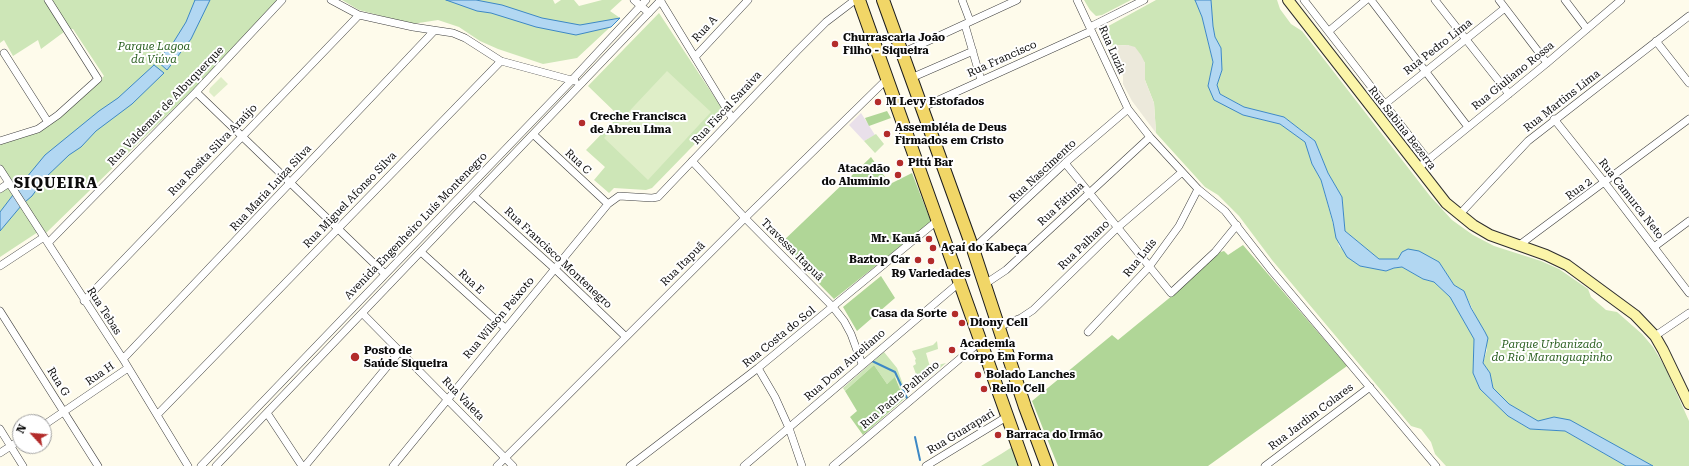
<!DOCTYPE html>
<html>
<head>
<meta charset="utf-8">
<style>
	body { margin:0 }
	#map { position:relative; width:1689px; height:466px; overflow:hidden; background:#fefbeb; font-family:"Roboto Serif",serif }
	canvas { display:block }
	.north { position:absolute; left:12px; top:414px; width:40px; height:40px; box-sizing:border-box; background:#fff; border:1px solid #9d9d9d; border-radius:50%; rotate:296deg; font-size:11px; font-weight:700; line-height:16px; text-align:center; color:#0b0b0b }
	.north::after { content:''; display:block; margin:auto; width:14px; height:18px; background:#b32c2b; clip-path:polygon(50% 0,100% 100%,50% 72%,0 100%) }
</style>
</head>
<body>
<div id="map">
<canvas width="1689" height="466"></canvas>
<div class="north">N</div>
</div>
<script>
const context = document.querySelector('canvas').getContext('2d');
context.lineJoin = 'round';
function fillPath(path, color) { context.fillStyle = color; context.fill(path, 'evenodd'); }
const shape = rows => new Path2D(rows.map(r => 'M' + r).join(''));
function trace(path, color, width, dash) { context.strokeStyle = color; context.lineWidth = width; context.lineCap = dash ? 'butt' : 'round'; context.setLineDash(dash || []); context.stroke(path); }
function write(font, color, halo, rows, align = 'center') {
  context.font = font + ' "Roboto Serif",serif'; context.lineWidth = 4; context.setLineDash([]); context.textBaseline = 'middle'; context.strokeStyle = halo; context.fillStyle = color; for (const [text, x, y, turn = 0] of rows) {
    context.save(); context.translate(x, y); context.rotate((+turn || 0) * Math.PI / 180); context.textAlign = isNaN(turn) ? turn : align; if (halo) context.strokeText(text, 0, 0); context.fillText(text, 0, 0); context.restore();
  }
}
fillPath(shape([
	[861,113,875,135,864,141,849,125]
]), '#e9e0ea');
fillPath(shape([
	[0,0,277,0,198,85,46,233,0,164,0,143,33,132,97,83,104,76,73,29,68,29,41,49,38,40,13,56,4,40,0,43],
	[342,0,553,0,555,4,561,0,574,0,579,6,602,0,622,0,610,11,620,18,577,58,543,64,498,49,480,41,459,27,438,20,412,24,359,10],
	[1084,0,1131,0,1102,15,1096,16,1090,10],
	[1156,0,1195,0,1202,17,1213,63,1208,85,1243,115,1280,124,1306,142,1312,164,1321,180,1339,246,1360,266,1386,271,1394,268,1402,267,1423,279,1434,282,1450,297,1474,339,1473,373,1480,389,1508,416,1530,429,1565,431,1626,466,1446,466,1435,454,1431,442,1421,429,1411,426,1272,260,1239,216,1218,195,1205,187,1156,133,1154,103,1145,80,1145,63,1128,45,1105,46,1101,35,1103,29],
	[1211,0,1277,0,1280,9,1291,24,1302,31,1430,196,1452,220,1473,235,1494,246,1541,261,1559,269,1588,289,1591,297,1606,310,1617,312,1642,334,1653,347,1665,367,1689,421,1689,466,1653,466,1554,417,1538,422,1509,404,1493,388,1490,373,1483,363,1487,350,1485,332,1478,321,1464,291,1454,285,1439,262,1415,251,1402,252,1399,259,1379,259,1345,231,1342,197,1328,173,1315,141,1284,117,1244,107,1220,94,1217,85,1222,70,1221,48,1215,37,1213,26],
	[659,13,723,110,723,115,652,188,646,190,614,188,609,193,594,180,605,167,586,150,619,116,588,86],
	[876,134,884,144,875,153,864,141],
	[9,187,38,232,0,257,0,193],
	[937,341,938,349,926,353,930,367,946,363,920,385,913,366,916,364,915,360,916,359,912,351,933,345],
	[884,352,897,368,908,398,904,399,896,377,887,384,874,365,845,391,843,388],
	[1012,447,1019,466,981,466,1001,454]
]), '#cde6b7');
fillPath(shape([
	[887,111,891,118,869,126,865,118],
	[871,157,885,177,882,179,886,186,912,173,931,222,834,299,780,244],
	[1243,245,1347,366,1208,466,1058,466,1032,401,1112,335,1118,340,1173,295,1214,254,1224,251,1228,255],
	[881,276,895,298,857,331,843,307],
	[874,365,887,384,895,377,904,399,863,435,850,417,857,411,845,391]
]), '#b0d697');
fillPath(shape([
	[667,71,711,112,648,180,604,138],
	[221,77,228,84,214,97,209,92,210,88]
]), '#dfeec8');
fillPath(shape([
	[1128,45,1135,47,1141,55,1145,63,1145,80,1154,103,1156,133,1132,101,1123,84,1123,76,1114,58,1111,56,1105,46]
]), '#ece9db');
const water = shape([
	[195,0,210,0,191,39,167,70,157,61,173,43,186,22,195,0],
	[446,0,476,0,502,5,542,18,580,25,620,18,611,27,576,35,536,27,491,13,477,11,446,0],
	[1195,0,1211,0,1213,26,1215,37,1221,48,1222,70,1217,85,1220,94,1244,107,1284,117,1315,141,1328,173,1342,197,1345,231,1379,259,1398,259,1402,252,1408,249,1419,251,1439,262,1454,285,1464,291,1471,308,1485,332,1488,338,1483,363,1490,373,1493,388,1509,404,1538,421,1554,417,1570,420,1653,466,1626,466,1565,431,1530,429,1508,416,1480,389,1473,373,1474,339,1450,297,1434,282,1423,279,1402,267,1394,268,1386,271,1360,266,1347,257,1336,238,1333,222,1321,180,1312,164,1305,142,1280,124,1243,115,1214,100,1208,86,1213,62,1202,17,1195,0],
	[154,65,164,73,132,104,96,131,81,147,69,155,45,178,32,196,25,202,17,189,45,155,99,111,118,98,154,65],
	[13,195,21,206,0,231,0,212,13,195]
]);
fillPath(water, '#b2d7f2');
trace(water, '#3d88c5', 1);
trace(shape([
	[872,361,895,372,907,398],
	[915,437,920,460]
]), '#3d88c5', 2);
const minor = shape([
	[331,0,359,15,413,27,453,33,465,38,501,61,575,81],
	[634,0,649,13],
	[660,0,732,118],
	[962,0,970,21],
	[1077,0,1128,109,1150,137,1198,189,1225,211,1272,271,1436,466],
	[1304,0,1428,160],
	[1371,0,1468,127],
	[1435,0,1509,94],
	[1499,0,1547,63],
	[1565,0,1587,29],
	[965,25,981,80],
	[1090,27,1144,0],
	[1329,31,1366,0],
	[1656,41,1689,83],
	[4,53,48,122],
	[902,53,1017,0],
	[695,57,748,0],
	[911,78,973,51],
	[196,92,385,274],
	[1385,104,1505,8],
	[921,108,1091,31],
	[1554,119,1605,183,1689,293],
	[534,135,608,204],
	[0,141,38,129,58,115,98,79,48,0],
	[692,161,745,218,833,307,844,321,851,334,862,364],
	[1065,163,1171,293,1215,252,1237,225],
	[1418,168,1547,63,1621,0],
	[0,169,123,359,188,466],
	[0,189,9,183],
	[475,197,555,269,626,337],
	[1459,215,1528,141,1689,16],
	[48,243,196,92,282,0],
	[1518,246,1689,119],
	[1654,247,1689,221],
	[973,249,1065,163,1128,109],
	[421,252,505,328],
	[0,266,44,237],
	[985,284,1006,270,1150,137],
	[84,301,359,15],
	[0,311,98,466],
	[363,314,513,466],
	[998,327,1021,318,1033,310,1117,228,1181,173],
	[1088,332,1149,267,1179,226,1198,189],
	[1655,336,1689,313],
	[123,359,434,31],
	[758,368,775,397,789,428,802,466],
	[267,413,302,466],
	[157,415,501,61],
	[44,425,128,368],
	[0,429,23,466],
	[0,453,20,440],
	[201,466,572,80,646,0],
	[216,466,661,0],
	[305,466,400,351],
	[393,466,608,204,619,196,652,198,658,197,797,51,826,22,855,0],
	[497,466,745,218,887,79],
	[630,466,758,368,938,220],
	[744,466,960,282],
	[833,466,982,340],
	[926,466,1008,416],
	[1265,466,1370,387]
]);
const secondary = shape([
	[1288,0,1446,203,1473,225,1490,235,1546,255,1567,265,1635,315,1655,336,1663,350,1689,404]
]);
const primary = shape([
	[859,0,1025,466],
	[883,0,973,249,1025,407,1047,466]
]);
trace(minor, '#3e3e3e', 8);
trace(secondary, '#2d2d2d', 12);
trace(primary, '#1c1c1c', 14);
trace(minor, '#fff', 7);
trace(secondary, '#fbf5a9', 10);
trace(primary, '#f1d667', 12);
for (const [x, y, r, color] of [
	[835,44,4,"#b32c2b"],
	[878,102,4,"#b32c2b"],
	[582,123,4,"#b32c2b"],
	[887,134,4,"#b32c2b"],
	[900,163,4,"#b32c2b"],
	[898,175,4,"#b32c2b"],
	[929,239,4,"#b32c2b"],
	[933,248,4,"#b32c2b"],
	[918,260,4,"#b32c2b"],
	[931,261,4,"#b32c2b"],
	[955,314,4,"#b32c2b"],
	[962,323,4,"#b32c2b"],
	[952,350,4,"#b32c2b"],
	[355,357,5,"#b32c2b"],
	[978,375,4,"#b32c2b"],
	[984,389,4,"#b32c2b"],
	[998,435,4,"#b32c2b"]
]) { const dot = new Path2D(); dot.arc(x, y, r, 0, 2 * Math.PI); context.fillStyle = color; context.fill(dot); trace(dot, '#fff', 1.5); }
write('11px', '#0b0b0b', '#fff', [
	["Rua A",705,29,-47],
	["Rua Pedro Lima",1438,47,-38],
	["Rua Luzia",1112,50,66],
	["Rua Francisco",1002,59,-24],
	["Rua Giuliano Rossa",1513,76,-39],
	["Rua Martins Lima",1562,101,-38],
	["Rua Valdemar de Albuquerque",166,106,-46],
	["Rua Fiscal Saraiva",727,108,-47],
	["Rua Sabina Bezerra",1402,128,52],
	["Rua Rosita Silva Araújo",213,150,-46],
	["Rua C",578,162,43],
	["Rua Nascimento",1043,171,-43],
	["Rua Maria Luiza Silva",271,188,-47],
	["Rua 2",1579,189,-36],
	["Rua Camurca Neto",1631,199,52],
	["Rua Miguel Afonso Silva",350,200,-46],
	["Rua Fátima",1061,204,-43],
	["Avenida Engenheiro Luís Montenegro",416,226,-46],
	["Rua Palhano",1084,245,-44],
	["Travessa Itapuã",792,250,45],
	["Rua Francisco Montenegro",558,258,43],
	["Rua Luís",1140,258,-51],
	["Rua Itapuã",683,264,-45],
	["Rua E",471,282,42],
	["Rua Tebas",104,311,57],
	["Rua Wilson Peixoto",499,318,-50],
	["Rua Costa do Sol",779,337,-39],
	["Rua Dom Aureliano",845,365,-41],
	["Rua H",100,374,-35],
	["Rua G",58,382,58],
	["Rua Padre Palhano",900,395,-40],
	["Rua Valeta",463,399,46],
	["Rua Jardim Colares",1311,417,-37],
	["Rua Guarapari",961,432,-31]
]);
write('bold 11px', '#0b0b0b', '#fff', [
	["Churrascaria João",843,38],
	["Filho - Siqueira",843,51],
	["M Levy Estofados",886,102],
	["Creche Francisca",590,117],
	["de Abreu Lima",590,130],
	["Assembléia de Deus",895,128],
	["Firmados em Cristo",895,141],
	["Pitú Bar",908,163],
	["Atacadão",890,169,"right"],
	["do Alumínio",890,182,"right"],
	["Mr. Kauã",921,239,"right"],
	["Açaí do Kabeça",941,248],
	["Baztop Car",910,260,"right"],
	["R9 Variedades",931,274,"center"],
	["Casa da Sorte",947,314,"right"],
	["Diony Cell",970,323],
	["Academia",960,344],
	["Corpo Em Forma",960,357],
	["Posto de",364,351],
	["Saúde Siqueira",364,364],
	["Bolado Lanches",986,375],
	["Rello Cell",992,389],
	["Barraca do Irmão",1006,435]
], 'left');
write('italic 11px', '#2a5f20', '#fff', [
	["Parque Lagoa",154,47],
	["da Viúva",154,60],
	["Parque Urbanizado",1552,345],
	["do Rio Maranguapinho",1552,358]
]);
context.letterSpacing = '1px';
write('bold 15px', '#0b0b0b', '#fff', [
	["SIQUEIRA",56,184]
]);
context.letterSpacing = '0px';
</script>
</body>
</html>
